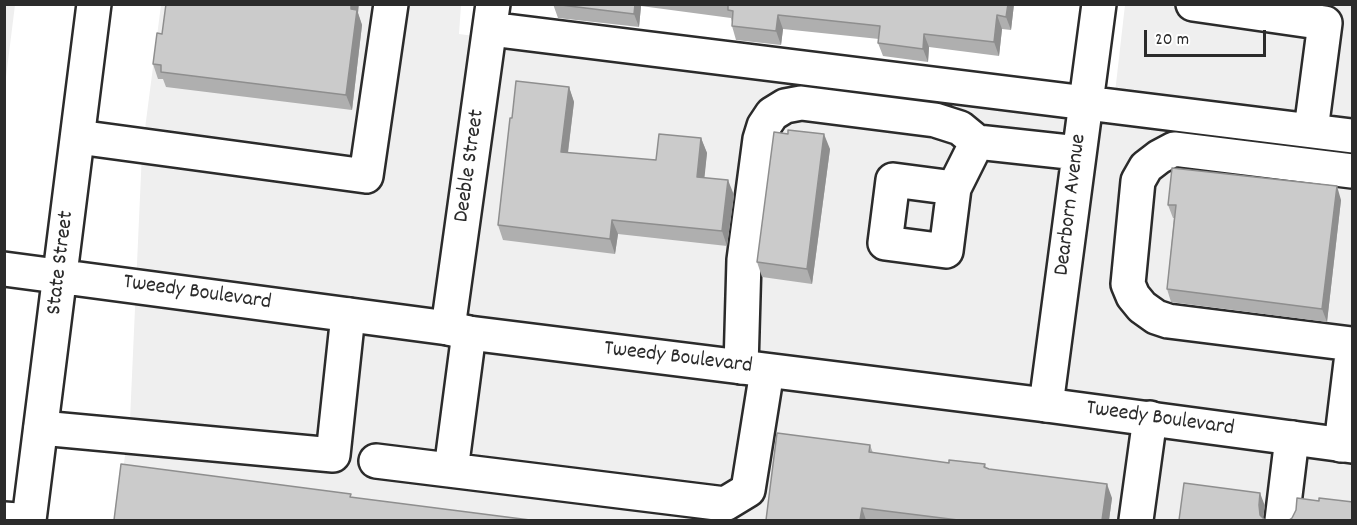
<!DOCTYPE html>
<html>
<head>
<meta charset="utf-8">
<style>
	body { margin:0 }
	#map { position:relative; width:1357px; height:525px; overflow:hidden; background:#fff; font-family:Dekko,sans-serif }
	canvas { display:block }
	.frame { position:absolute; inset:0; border:6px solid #2b2b2b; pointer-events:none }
	.scale { position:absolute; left:1144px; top:30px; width:122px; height:27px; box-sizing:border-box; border:3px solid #2b2b2b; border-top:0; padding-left:8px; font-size:18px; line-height:21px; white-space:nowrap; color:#2b2b2b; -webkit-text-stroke:4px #fff; paint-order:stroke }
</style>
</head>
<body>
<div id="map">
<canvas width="1357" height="525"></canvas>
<div class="frame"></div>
<div class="scale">20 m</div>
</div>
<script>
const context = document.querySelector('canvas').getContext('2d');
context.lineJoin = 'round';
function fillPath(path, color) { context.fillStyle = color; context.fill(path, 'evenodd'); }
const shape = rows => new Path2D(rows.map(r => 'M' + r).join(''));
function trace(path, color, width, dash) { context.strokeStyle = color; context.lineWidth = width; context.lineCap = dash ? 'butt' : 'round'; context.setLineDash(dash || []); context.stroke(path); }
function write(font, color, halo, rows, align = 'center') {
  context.font = font + ' Dekko,sans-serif'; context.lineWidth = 6; context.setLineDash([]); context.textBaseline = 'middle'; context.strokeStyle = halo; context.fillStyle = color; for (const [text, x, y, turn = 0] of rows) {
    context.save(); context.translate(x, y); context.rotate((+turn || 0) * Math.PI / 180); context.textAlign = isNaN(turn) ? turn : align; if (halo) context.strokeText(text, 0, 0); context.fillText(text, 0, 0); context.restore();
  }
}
fillPath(shape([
	[5,4,15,5,5,85,4,5],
	[161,5,461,5,459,34,1112,119,1125,5,1352,5,1352,520,116,520,130,420,142,152]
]), '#efefef');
const minor = shape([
	[1193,4,1325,23,1311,130],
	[490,29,1352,136],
	[78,137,366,176,391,4],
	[1352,171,1174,149,1159,157,1146,167,1138,181,1128,284,1133,296,1142,307,1156,317,1168,321,1352,344],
	[954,188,946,251,885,243,893,180,954,188,977,142,1078,153],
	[448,328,493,4],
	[741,367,744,260,760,139,764,126,772,114,785,106,801,103,935,120,960,128,977,142],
	[1046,405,1099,4],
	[41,428,333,455,348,315],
	[1341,445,1352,354],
	[376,461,725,504,748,490,767,371],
	[451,470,469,333],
	[4,519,18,520],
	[1136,520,1150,418],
	[1282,520,1292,438]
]);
const major = shape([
	[4,269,448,328,469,333,1046,405,1352,446],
	[29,520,94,4]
]);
trace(minor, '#2b2b2b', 38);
trace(major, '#2b2b2b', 38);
trace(minor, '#fff', 33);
trace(major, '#fff', 33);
fillPath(shape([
	[553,4,1014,4,1011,30,1002,29,999,56,929,47,928,62,883,56,878,43,879,39,783,29,781,45,736,40,732,26,732,22,731,18,641,6,639,27,558,18],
	[358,13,362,25,352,110,166,87,163,79,158,79,153,64,162,34],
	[569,87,574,102,568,153,656,160,701,138,707,153,704,177,734,195,727,246,618,234,615,254,503,240,498,225],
	[788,134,830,149,812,284,762,277,757,262],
	[1341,200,1327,322,1171,302,1167,289,1174,218,1173,218,1168,205],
	[870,445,873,453,949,463,985,464,986,468,989,469,1112,498,1109,520,766,520]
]), '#afafaf');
fillPath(shape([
	[351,4,359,4,358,13,362,25,352,110,346,95],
	[635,4,641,4,641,6,639,27,634,14],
	[1008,4,1014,4,1011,30,1006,17],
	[778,15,783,29,781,45,776,31],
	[997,15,1002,29,999,56,994,42],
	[924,34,929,47,928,62,923,49],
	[569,87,574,102,566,167,561,152],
	[824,134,830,149,812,284,807,269],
	[701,138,707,153,703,192,697,177],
	[728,180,734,195,727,246,722,231],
	[1337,186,1341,200,1327,322,1322,309],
	[612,220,618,234,615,254,610,239],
	[1107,484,1112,498,1109,520,1102,520],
	[1260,493,1265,506,1263,518,1260,515,1259,505],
	[862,508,866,520,860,520]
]), '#8e8e8e');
const building = shape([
	[166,4,351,4,351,9,357,10,346,95,161,72,161,65,153,64,157,33,162,34,166,4],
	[553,4,635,4,634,14,553,4],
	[722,4,1008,4,1006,17,997,15,994,42,924,34,923,49,878,43,880,26,778,15,776,31,732,26,733,11,728,10,728,5,722,4],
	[516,81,569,87,561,152,656,160,659,134,701,138,697,177,728,180,722,231,612,220,610,239,498,225,510,118,512,118,516,81],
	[788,130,824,134,807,269,757,262,774,132,788,134,788,130],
	[1172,168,1337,186,1322,309,1167,289,1176,205,1168,205,1172,168],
	[777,433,870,445,869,452,949,463,949,460,985,464,984,467,989,469,1107,484,1102,520,958,520,862,508,860,520,766,520,777,433],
	[121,464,351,494,350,497,530,520,114,520,121,464],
	[1184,483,1260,493,1259,505,1260,515,1265,520,1179,520,1184,483],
	[1297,498,1319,501,1319,498,1353,502,1353,520,1289,520,1292,518,1296,510,1297,498]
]);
fillPath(building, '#cbcbcb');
trace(building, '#8e8e8e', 1.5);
write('22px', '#2b2b2b', '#fff', [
	["Deeble Street",471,166,-82],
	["Dearborn Avenue",1072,205,-83],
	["State Street",62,263,-83],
	["Tweedy Boulevard",197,294,8],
	["Tweedy Boulevard",678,359,7],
	["Tweedy Boulevard",1160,420,8]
]);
</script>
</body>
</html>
